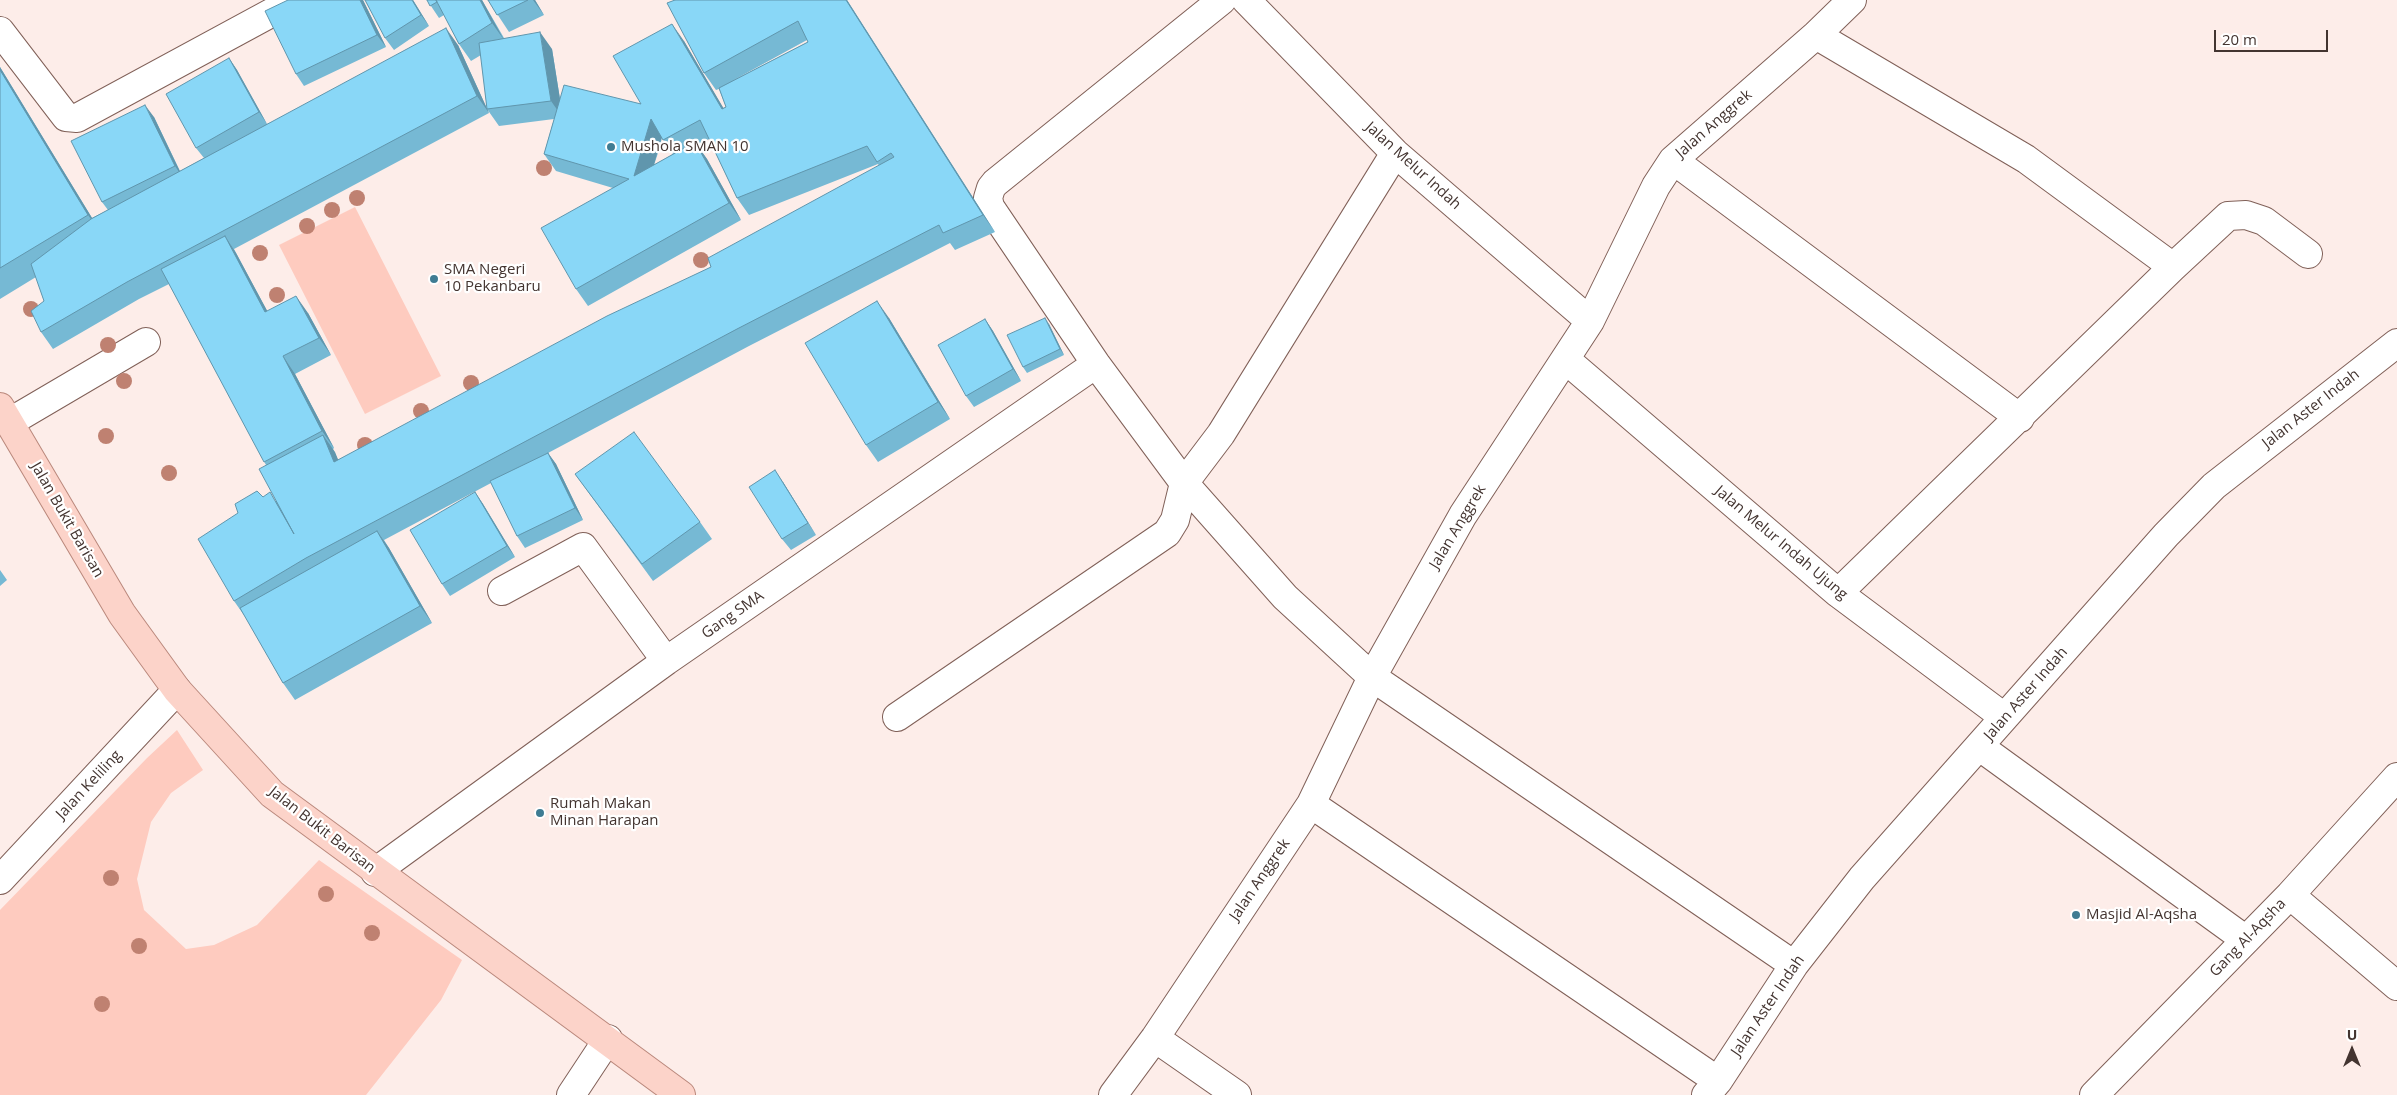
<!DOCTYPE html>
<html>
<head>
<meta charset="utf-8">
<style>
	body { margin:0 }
	#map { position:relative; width:2397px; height:1095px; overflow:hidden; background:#fdede9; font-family:"Open Sans",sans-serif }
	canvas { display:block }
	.north { position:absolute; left:2327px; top:1025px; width:50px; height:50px; -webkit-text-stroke:4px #fff; paint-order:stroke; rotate:0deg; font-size:14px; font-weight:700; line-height:20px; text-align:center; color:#433430 }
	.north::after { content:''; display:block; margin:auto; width:18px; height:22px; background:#433430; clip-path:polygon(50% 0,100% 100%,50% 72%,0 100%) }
	.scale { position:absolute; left:2214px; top:30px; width:114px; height:22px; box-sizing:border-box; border:2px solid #433430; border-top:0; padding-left:6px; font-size:15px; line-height:18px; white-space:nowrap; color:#433430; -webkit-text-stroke:4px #fff; paint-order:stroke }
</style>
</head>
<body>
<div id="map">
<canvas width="2397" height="1095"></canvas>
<div class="north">U</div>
<div class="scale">20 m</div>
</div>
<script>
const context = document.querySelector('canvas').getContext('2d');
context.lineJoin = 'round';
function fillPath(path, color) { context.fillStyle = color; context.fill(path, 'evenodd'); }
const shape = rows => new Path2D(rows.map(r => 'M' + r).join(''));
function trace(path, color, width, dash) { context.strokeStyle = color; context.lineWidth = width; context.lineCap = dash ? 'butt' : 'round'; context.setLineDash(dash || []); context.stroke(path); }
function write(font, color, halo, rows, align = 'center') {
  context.font = font + ' "Open Sans",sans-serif'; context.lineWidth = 4.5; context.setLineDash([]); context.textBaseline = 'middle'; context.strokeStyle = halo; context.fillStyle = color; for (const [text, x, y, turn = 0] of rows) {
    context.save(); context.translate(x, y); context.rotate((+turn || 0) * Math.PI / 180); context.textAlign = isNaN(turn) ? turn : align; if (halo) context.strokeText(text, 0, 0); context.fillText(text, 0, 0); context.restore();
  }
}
fillPath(shape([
	[355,207,441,376,365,414,279,245],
	[177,730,203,770,171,793,151,822,137,879,144,910,186,949,214,945,257,925,319,860,462,960,441,1000,366,1095,0,1095,0,910,147,758]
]), '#fecbbf');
const minor = shape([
	[1222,0,995,183,991,188,988,198,990,207,1096,364,1184,483,1285,597,1372,677,1794,965],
	[1246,0,1395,153,1590,321],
	[0,31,66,117,77,118,295,0],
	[1816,35,2026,159,2173,267,1838,593],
	[1673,160,2020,418],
	[2173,267,2228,216,2246,215,2264,221,2308,254],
	[1565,359,1838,593,2004,717],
	[10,422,146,342],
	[502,591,583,547,666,661],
	[897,717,1167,533,1175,520,1184,483,1221,434,1395,153],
	[1980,747,2246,940],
	[1311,804,1718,1081],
	[375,872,666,661,1096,364],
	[0,880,177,690],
	[2290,895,2397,986],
	[1155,1038,1237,1095],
	[571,1095,608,1039],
	[1113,1095,1155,1038,1311,804,1372,677,1463,515,1590,321,1656,186,1673,160,1816,35,1852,0],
	[1706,1095,1718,1081,1794,965,1862,878,2166,535,2214,486,2397,343],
	[2094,1095,2290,895,2397,777]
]);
const major = shape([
	[0,407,122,614,177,690,272,794,681,1095]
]);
trace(minor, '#806058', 30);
trace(major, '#ba887c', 30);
trace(minor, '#fff', 28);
trace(major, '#fcd3c9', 28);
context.fillStyle = '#bf8171';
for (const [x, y] of [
	[544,168],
	[357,198],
	[332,210],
	[307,226],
	[260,253],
	[701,260],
	[277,295],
	[31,309],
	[108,345],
	[124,381],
	[471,383],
	[421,411],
	[106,436],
	[365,445],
	[169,473],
	[111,878],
	[326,894],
	[372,933],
	[139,946],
	[102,1004]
]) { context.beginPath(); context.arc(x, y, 8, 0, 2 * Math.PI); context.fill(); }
fillPath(shape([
	[288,0,363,0,386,47,304,86,296,74],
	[413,0,429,26,394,50,385,38],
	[427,0,482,0,504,38,552,49,560,99,641,104,684,41,723,108,726,107,719,89,716,90,704,73,675,0,847,0,995,232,955,250,950,243,749,346,548,453,556,464,583,520,525,548,517,536,491,483,384,540,389,548,432,623,295,700,283,683,246,618,234,601,263,497,277,502,266,465,169,284,139,299,53,349,41,332,44,301,36,277,0,299,0,67,92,218,108,210,102,202,154,117,180,171,204,158,196,148,229,58,237,70,267,124,458,45,489,113,234,249,267,311,308,313,331,355,295,374,334,448,333,449,338,460,711,267,879,166,878,164,749,215,737,198,709,139,697,145,707,159,741,220,588,306,576,289,613,188,556,171,544,154,554,119,499,126,487,109,481,55,471,61,459,44,444,15,439,18],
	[807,40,808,42,732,81],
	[662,138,673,154,654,165,658,153],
	[488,0,535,0,544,15,509,32],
	[889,318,950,419,878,462,866,445],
	[985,319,993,331,1021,381,974,407,966,396],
	[1049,324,1064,355,1027,373,1023,367],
	[575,474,700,522,712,539,653,581],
	[783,482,816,535,791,550,782,539],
	[475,492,483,504,515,557,450,596,442,584],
	[0,570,7,580,0,586]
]), '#76b9d4');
fillPath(shape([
	[360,0,363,0,386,47,377,35],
	[412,0,413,0,429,26,421,15],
	[480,0,482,0,504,40,492,23],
	[533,0,535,0,544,15],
	[846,0,847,0,995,232,983,215],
	[672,24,684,41,734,126,722,109],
	[446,28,458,45,489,113,477,96],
	[540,32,552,49,563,118,551,101],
	[229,58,237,70,267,124,259,112],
	[0,67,103,236,88,215,0,70],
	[145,105,154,117,183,178,175,166],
	[651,119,662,136,646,193,634,176],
	[695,142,707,159,741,220,729,203],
	[225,236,236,253,277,329,265,312],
	[296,296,308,313,331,355,319,338],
	[877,301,889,318,950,419,938,402],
	[1045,318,1049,324,1064,355,1060,349],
	[985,319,993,331,1021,381,1013,369],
	[283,356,295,374,334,448,322,431],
	[323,435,335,452,346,479,334,462],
	[548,453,556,464,583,520,575,508],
	[775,470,783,482,816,535,808,523],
	[475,492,483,504,515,557,507,546],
	[377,531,389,548,432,623,420,606]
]), '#6096ad');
const building = shape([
	[288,0,360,0,377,35,296,74,265,11,288,0],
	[365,0,412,0,421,15,385,38,365,0],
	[427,0,436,0,437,2,430,6,427,0],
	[436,0,480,0,492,23,459,44,436,0],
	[488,0,528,0,497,15,488,0],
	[675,0,846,0,983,215,943,233,939,225,737,329,306,558,234,601,198,539,238,513,235,504,257,491,263,497,270,492,294,534,259,469,323,435,334,462,607,316,711,267,708,258,894,157,891,153,877,162,867,146,737,198,700,120,663,140,651,119,634,176,695,142,729,203,576,289,541,228,629,179,544,154,564,85,641,104,613,56,672,24,722,109,726,107,719,88,808,42,798,21,704,73,667,3,675,0],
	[446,28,477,96,127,282,41,332,31,311,44,301,31,264,91,219,446,28],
	[540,32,551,101,487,109,479,43,540,32],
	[229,58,259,112,196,148,166,94,229,58],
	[0,70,88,215,0,268,0,70],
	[145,105,175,166,102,202,71,141,145,105],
	[225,236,265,312,296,296,319,338,283,356,322,431,264,462,161,269,225,236],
	[877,301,938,402,866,445,805,343,877,301],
	[1045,318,1060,349,1023,367,1007,335,1045,318],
	[985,319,1013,369,966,396,938,345,985,319],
	[634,432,700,522,642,564,575,474,634,432],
	[548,453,575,508,517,536,490,481,548,453],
	[775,470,808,523,782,539,749,487,775,470],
	[475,492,507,546,442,584,410,530,475,492],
	[377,531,420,606,283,683,240,608,377,531]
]);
fillPath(building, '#89d7f7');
trace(building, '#6096ad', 1);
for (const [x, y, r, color] of [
	[611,147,5,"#3f7c93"],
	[434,279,5,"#3f7c93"],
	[540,813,5,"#3f7c93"],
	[2076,915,5,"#3f7c93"]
]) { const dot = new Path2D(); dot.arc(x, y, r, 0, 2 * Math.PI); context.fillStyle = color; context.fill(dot); trace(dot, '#fff', 2); }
write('15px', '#433430', '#fff', [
	["Jalan Anggrek",1714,124,-41],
	["Jalan Melur Indah",1413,166,42],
	["Jalan Aster Indah",2311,409,-38],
	["Jalan Bukit Barisan",67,520,60],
	["Jalan Anggrek",1458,527,-59],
	["Jalan Melur Indah Ujung",1781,543,40],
	["Gang SMA",733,615,-35],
	["Jalan Aster Indah",2026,694,-49],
	["Jalan Keliling",89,785,-47],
	["Jalan Bukit Barisan",322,830,38],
	["Jalan Anggrek",1260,880,-56],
	["Gang Al-Aqsha",2248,938,-46],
	["Jalan Aster Indah",1768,1006,-56]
]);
write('15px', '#433430', '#fff', [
	["Mushola SMAN 10",621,147],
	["SMA Negeri",444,270],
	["10 Pekanbaru",444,287],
	["Rumah Makan",550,804],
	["Minan Harapan",550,821],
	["Masjid Al-Aqsha",2086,915]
], 'left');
</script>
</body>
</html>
